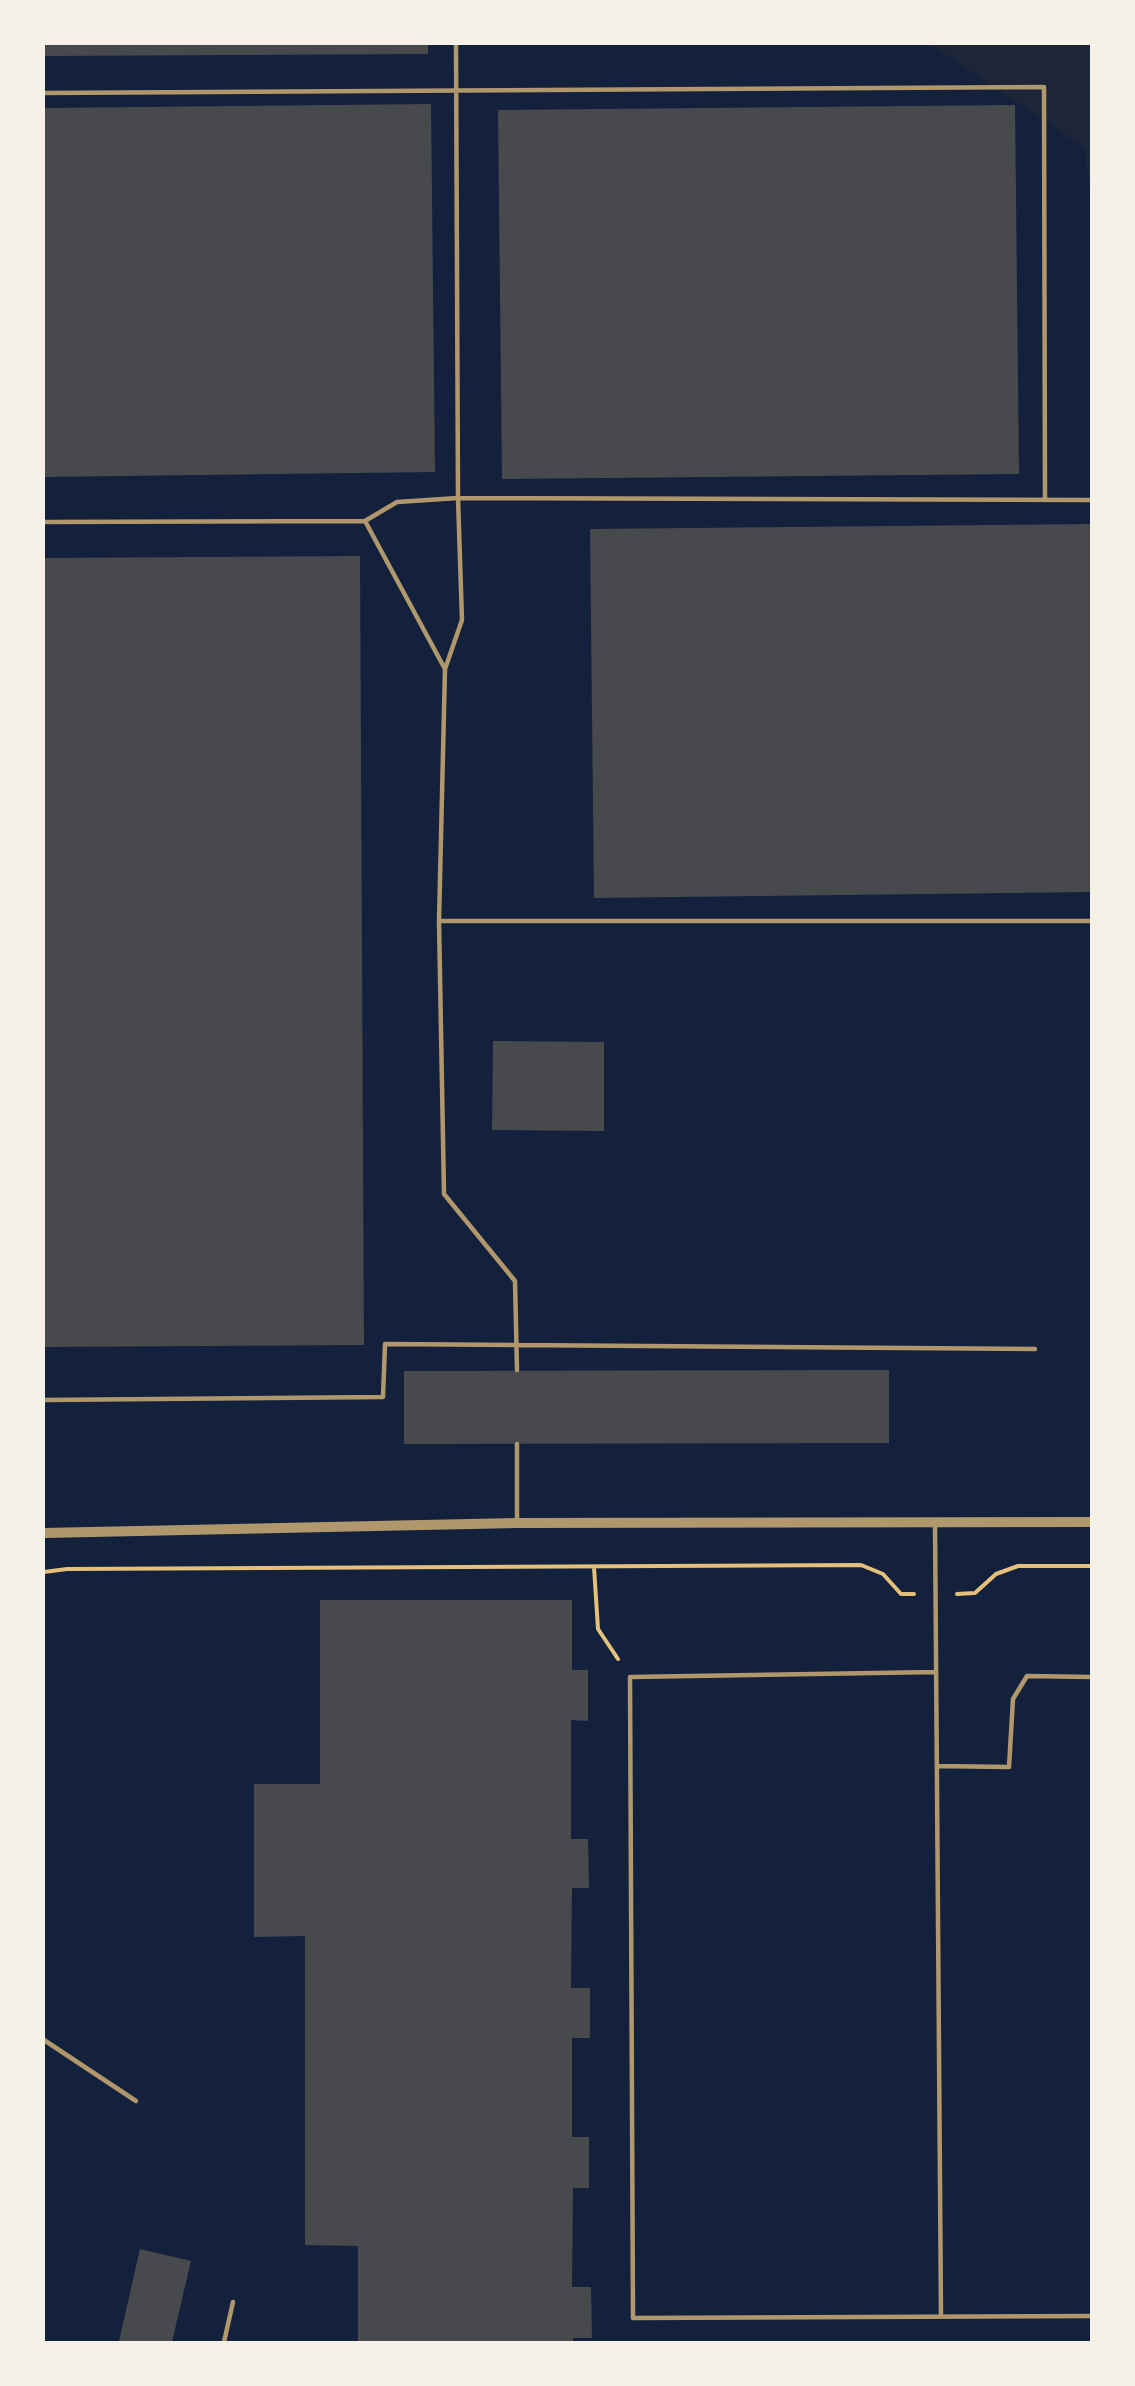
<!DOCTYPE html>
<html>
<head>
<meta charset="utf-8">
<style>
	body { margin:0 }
	#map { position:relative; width:1135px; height:2386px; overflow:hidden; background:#14213d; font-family:"DM Sans",sans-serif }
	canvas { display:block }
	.frame { position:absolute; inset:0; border:45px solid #f6f1e7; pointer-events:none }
</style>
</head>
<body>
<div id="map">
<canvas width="1135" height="2386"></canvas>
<div class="frame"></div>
</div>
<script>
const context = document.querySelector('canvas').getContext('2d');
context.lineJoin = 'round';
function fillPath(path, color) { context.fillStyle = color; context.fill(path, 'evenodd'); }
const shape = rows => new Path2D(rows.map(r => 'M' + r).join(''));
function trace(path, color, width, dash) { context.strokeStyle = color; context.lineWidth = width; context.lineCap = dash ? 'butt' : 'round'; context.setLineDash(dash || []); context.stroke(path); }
fillPath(shape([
	[929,44,1091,44,1091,194,1084,148]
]), '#1d2539');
fillPath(shape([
	[44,44,428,44,428,54,44,56],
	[431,104,435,472,44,477,44,108],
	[1015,105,1019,474,502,479,498,110],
	[1092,524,1092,892,594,898,590,529],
	[360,556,364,1345,44,1347,44,558],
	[493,1041,604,1042,604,1131,492,1130],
	[889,1370,889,1443,404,1444,404,1371],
	[320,1600,572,1600,572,1670,588,1670,588,1721,571,1720,571,1839,588,1839,589,1888,572,1888,571,1988,590,1988,590,2038,572,2038,572,2137,589,2137,589,2188,573,2188,572,2287,591,2287,592,2338,573,2338,573,2342,358,2342,358,2246,305,2245,305,1936,254,1937,254,1784,320,1784],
	[140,2249,191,2261,172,2342,119,2341]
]), '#48494c');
trace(shape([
	[594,1567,598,1629,618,1659],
	[44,1572,67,1569,861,1565,883,1574,901,1594,914,1594],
	[957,1594,975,1593,996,1574,1018,1566,1092,1566]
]), '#e5c07b', 4);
trace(shape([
	[456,44,458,498,462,620,445,669,439,921,444,1194,515,1281,517,1370],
	[44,93,1044,87,1045,500],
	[365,521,445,669],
	[44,522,365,521,397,502,458,498,1092,500],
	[439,921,1092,921],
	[44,1400,383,1397,385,1344,1035,1349],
	[935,1522,941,2316],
	[517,1523,517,1444],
	[936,1672,630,1677,633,2318,1092,2316],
	[937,1766,1009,1767,1013,1699,1027,1676,1092,1677],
	[44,2040,136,2101],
	[224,2342,233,2302]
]), '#b1986c', 4.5);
trace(shape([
	[44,1533,517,1523,1092,1522]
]), '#b1986c', 10);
</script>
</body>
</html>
